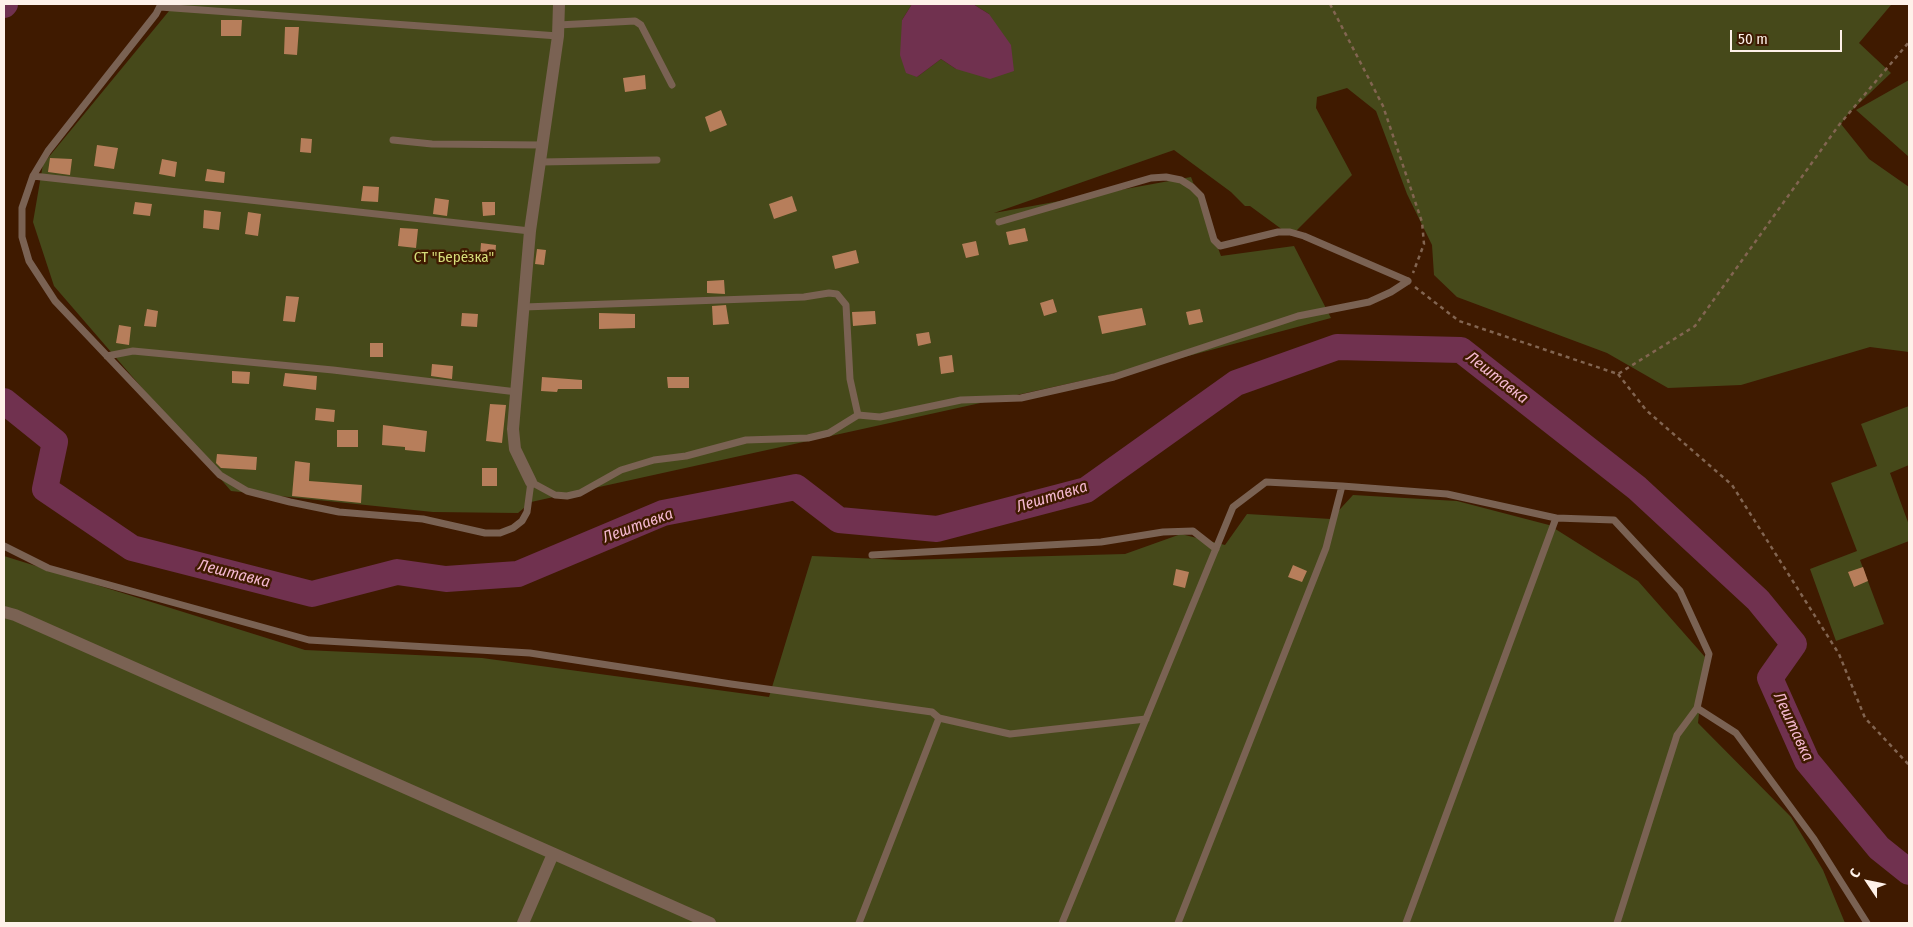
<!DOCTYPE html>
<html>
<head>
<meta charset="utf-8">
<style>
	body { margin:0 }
	#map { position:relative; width:1913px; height:927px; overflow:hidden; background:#3f1a00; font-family:"Fira Sans Condensed",sans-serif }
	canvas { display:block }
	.frame { position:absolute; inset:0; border:5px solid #fef1e9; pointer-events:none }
	.north { position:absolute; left:1843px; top:857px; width:50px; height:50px; -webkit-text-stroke:4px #3f1a00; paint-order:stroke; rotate:304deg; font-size:14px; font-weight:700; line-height:20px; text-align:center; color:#fef1e9 }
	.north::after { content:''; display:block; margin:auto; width:18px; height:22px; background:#fef1e9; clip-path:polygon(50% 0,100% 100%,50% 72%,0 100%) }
	.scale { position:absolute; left:1730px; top:30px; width:112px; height:22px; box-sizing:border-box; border:2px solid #fef1e9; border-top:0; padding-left:6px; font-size:15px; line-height:18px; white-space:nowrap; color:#fef1e9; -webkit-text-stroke:4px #3f1a00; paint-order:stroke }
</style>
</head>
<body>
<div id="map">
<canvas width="1913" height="927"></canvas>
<div class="frame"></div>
<div class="north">С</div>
<div class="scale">50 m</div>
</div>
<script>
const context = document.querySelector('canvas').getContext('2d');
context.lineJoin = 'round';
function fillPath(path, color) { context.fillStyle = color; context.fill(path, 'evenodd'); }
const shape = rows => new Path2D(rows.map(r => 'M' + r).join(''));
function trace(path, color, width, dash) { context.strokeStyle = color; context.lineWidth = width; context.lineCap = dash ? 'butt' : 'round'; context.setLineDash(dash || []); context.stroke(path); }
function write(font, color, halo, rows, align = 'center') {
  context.font = font + ' "Fira Sans Condensed",sans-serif'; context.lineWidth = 5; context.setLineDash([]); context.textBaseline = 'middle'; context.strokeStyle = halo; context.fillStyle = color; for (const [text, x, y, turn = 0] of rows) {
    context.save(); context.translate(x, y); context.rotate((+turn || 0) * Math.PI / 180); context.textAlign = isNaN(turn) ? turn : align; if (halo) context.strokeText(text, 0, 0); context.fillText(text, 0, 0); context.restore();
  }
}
fillPath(shape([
	[171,4,912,4,902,20,917,77,941,59,956,69,989,14,973,4,1897,4,1891,5,1859,43,1891,73,1848,114,1841,124,1869,159,1909,187,1909,352,1870,347,1741,385,1668,388,1607,353,1457,297,1434,275,1432,245,1407,194,1376,111,1347,88,1317,97,1316,108,1352,175,1291,236,1250,206,1245,206,1231,192,1174,150,994,213,1191,177,1221,256,1294,246,1331,318,1162,363,531,502,518,513,433,512,231,491,54,286,33,222,43,164,169,11],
	[1909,80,1909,157,1856,110],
	[1909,406,1909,465,1890,473,1909,525,1909,541,1860,560,1884,624,1836,641,1810,569,1857,551,1831,483,1877,466,1861,424],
	[1353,495,1457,501,1549,525,1638,581,1705,657,1698,723,1791,817,1823,870,1845,923,4,923,4,556,305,650,482,658,769,697,812,556,902,560,1125,554,1181,534,1225,545,1247,514,1331,519]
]), '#46491a');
fillPath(shape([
	[912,4,973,4,989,14,1011,45,1014,71,990,79,956,69,941,59,917,77,906,73,900,55,902,20]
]), '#70314f');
trace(shape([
	[4,5,5,4],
	[4,401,55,442,45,489,132,548,312,594,397,572,446,579,518,574,663,513,796,487,839,520,937,529,1086,490,1236,383,1337,347,1461,350,1637,488,1758,600,1794,644,1770,678,1807,761,1879,848,1909,872]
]), '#70314f', 26);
fillPath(shape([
	[221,20,242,20,241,36,221,36],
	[285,27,299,27,297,55,284,54],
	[645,75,646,89,625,92,623,78],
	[721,110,727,125,710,132,705,117],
	[301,138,312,139,311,153,300,152],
	[97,145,118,148,114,169,94,166],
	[50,158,72,159,70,175,48,172],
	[162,159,177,162,175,177,159,174],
	[207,169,225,172,224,183,205,181],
	[363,186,379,187,378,202,361,201],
	[792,196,797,211,774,219,769,204],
	[435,198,449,200,447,216,433,214],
	[135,202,152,204,150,216,133,214],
	[482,202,495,202,495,215,483,216],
	[204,210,221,212,219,230,203,228],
	[248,212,261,214,258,236,245,234],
	[400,228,418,229,416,248,398,246],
	[1025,228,1028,241,1009,245,1006,232],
	[976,241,979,255,966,258,962,244],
	[481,243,496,245,495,258,480,256],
	[537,249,546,250,544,265,535,264],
	[856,250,859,263,835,269,832,256],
	[724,280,725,294,707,293,707,281],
	[286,296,299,297,295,322,283,321],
	[1053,299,1057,312,1044,316,1040,303],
	[726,305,729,324,713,325,712,306],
	[1142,308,1146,325,1102,334,1098,316],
	[147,309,158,311,156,327,144,326],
	[1200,309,1203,322,1189,325,1186,312],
	[875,311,876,324,853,326,852,312],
	[462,313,478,314,477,327,461,326],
	[599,313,635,314,635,328,599,329],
	[119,325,131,327,129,345,116,343],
	[929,332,931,343,918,346,916,334],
	[370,343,383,343,383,357,370,357],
	[952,355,954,372,941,374,939,357],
	[432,364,453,366,452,379,431,376],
	[232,371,250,372,249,384,232,383],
	[285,373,317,376,316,390,283,386],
	[542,377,582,380,582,389,558,389,557,392,541,391],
	[667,377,689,377,689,388,668,388],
	[490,404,506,405,502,443,486,441],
	[316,408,335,410,334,422,315,420],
	[383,425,427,431,425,452,405,450,405,447,382,445],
	[337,430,358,430,358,447,337,447],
	[217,454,257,457,256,470,221,468,216,463],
	[295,461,310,463,309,481,362,485,361,503,292,496],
	[482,468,497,468,497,486,482,486],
	[1293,565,1307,571,1302,582,1288,577],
	[1863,567,1868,581,1854,587,1848,572],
	[1176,569,1189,572,1185,588,1173,585]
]), '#b77e5b');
trace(shape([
	[1330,4,1383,106,1422,222,1424,244,1413,273],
	[1415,287,1459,321,1618,374,1695,326,1839,125,1909,42],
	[1618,374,1646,410,1732,485,1839,654,1865,718,1909,765]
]), '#826551', 2.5, [4, 4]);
trace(shape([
	[161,4,156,14,48,151,33,176,22,208,22,237,29,261,55,301,220,475,247,491,290,502,339,512,423,519,485,533,500,533,513,528,522,521,527,512,531,482,555,495,567,496,580,493,621,470,654,460,686,456,746,440,808,438,829,433,858,415,880,417,961,400,1021,398,1114,377,1298,316,1369,302,1391,292,1408,281],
	[160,7,558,36],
	[558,25,635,21,641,25,672,85],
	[393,140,432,144,542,145],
	[540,162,657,160],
	[33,176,530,231],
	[999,222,1151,178,1166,177,1181,180,1192,187,1201,196,1214,240,1220,246,1278,232,1290,232,1304,236,1408,281],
	[524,307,804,297,829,293,837,294,846,305,850,379,858,415],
	[107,356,133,351,333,370,517,392],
	[1342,486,1447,494,1556,518,1406,923],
	[1556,518,1614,520,1680,591,1709,654,1697,708,1677,735,1617,923],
	[4,546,48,568,309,640,530,653,731,684,932,712,939,718,1010,734,1146,719],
	[872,555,1101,542,1163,532,1193,531,1216,549],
	[1697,708,1736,733,1814,839,1867,923],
	[859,923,939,718],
	[1062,923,1233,507,1266,482,1342,486,1326,548,1178,923]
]), '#7a6253', 7);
trace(shape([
	[531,482,515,449,513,429,530,231,558,36,559,4],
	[4,612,15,615,710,923],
	[523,923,553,854]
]), '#7a6253', 12);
write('15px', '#d6de79', '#3f1a00', [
	["СТ \"Берёзка\"",454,258]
]);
write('italic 16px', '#f4b8d0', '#3f1a00', [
	["Лештавка",1497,378,38],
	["Лештавка",1052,497,-17],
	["Лештавка",638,526,-20],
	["Лештавка",234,574,14],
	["Лештавка",1793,727,65]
]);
</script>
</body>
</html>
